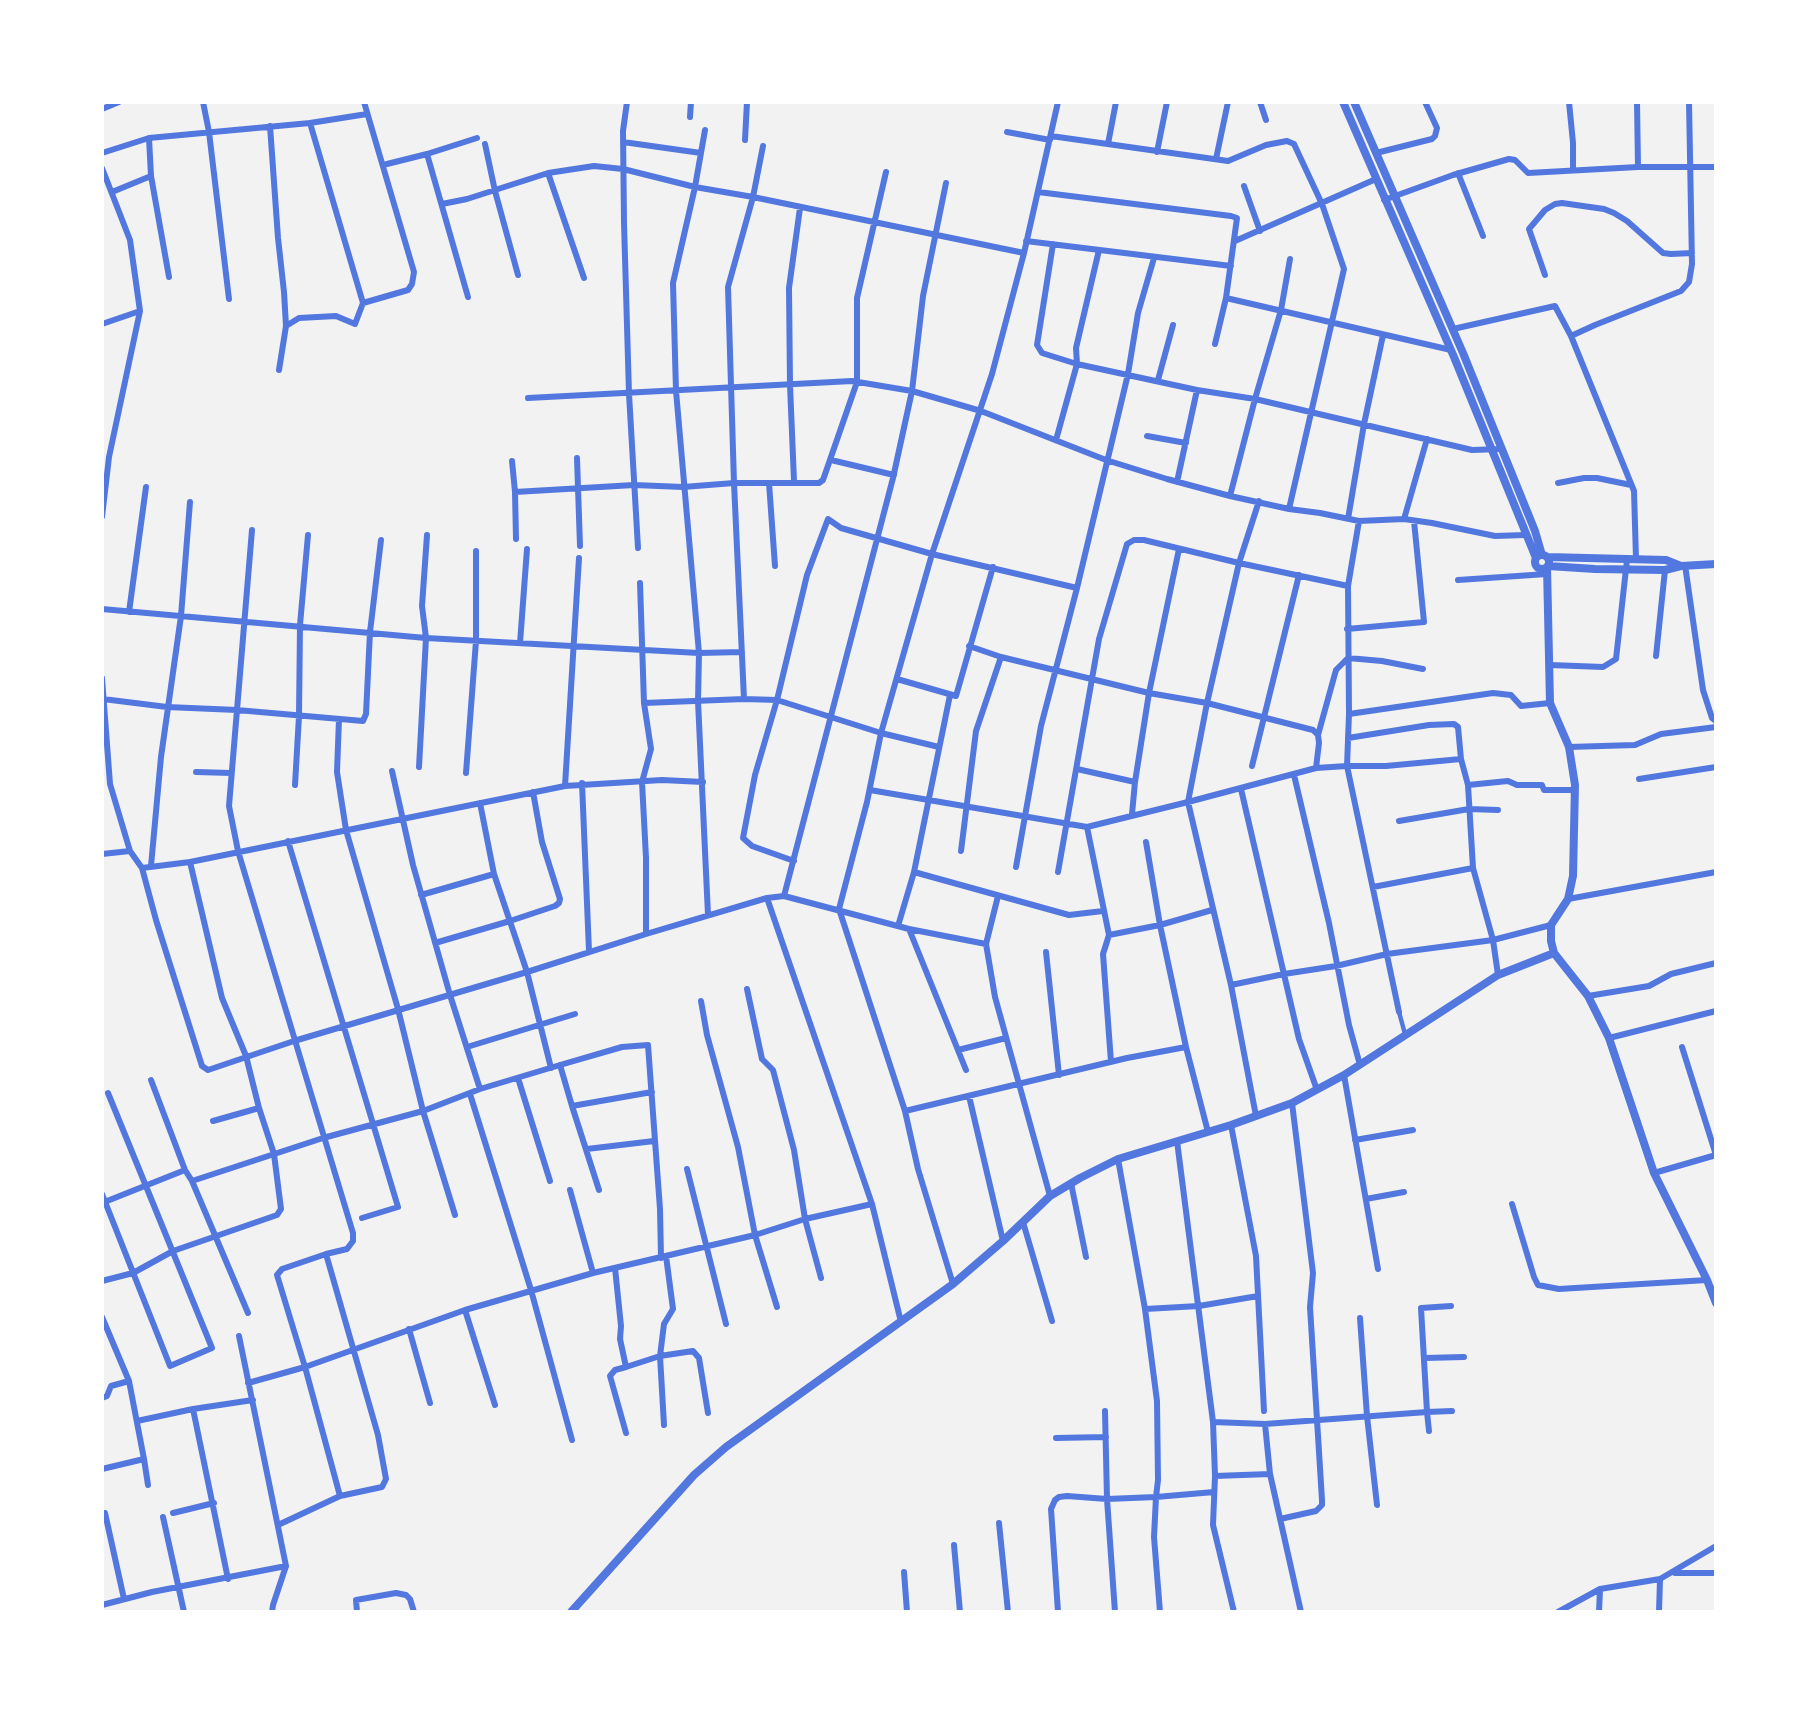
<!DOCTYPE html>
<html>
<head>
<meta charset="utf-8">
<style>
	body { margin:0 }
	#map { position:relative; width:1818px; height:1714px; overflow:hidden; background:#f2f2f2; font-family:Mulish,sans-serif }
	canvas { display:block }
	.frame { position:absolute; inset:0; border:104px solid #fff; pointer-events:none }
</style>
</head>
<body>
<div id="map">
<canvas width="1818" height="1714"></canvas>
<div class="frame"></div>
</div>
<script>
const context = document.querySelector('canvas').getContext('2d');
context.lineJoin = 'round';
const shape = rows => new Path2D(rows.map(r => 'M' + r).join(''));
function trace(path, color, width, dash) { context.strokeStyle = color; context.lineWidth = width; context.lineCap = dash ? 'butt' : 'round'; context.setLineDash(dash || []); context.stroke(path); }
trace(shape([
	[1399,1012,1405,1034]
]), '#5277de', 4.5);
trace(shape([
	[203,102,209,132,229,299],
	[627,102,623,131,624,223,629,394,638,548],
	[1260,102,1266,120],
	[1569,102,1573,143,1573,170],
	[1637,102,1638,167],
	[102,109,119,102],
	[690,117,691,102],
	[270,126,278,238,284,292,286,326,279,370],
	[705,130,695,187,673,283,676,391,699,653,698,701,708,915],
	[1007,132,1050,140],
	[1051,136,1228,161,1266,145,1287,141,1294,144,1322,204,1344,269,1289,509],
	[149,138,151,176],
	[745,140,747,102],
	[623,142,701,153],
	[485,144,495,191,518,275],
	[1108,144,1116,102],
	[1157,152,1167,102],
	[102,153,149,138,310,123,367,114],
	[1376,153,1432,139,1435,136,1437,128,1425,102],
	[427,154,477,138],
	[1216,159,1228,102],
	[383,165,427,154,468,297],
	[102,168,130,240,140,311,109,457,102,517],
	[548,173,584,278],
	[1458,173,1483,236],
	[1244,186,1260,231],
	[112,192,151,176,169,277],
	[1038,192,1231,216,1237,218,1226,298,1215,344],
	[1384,200,1453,175,1509,159,1515,160,1528,173,1638,167,1716,167],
	[442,204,467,199,548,173,594,166,623,169,695,187,753,197,1024,253,1058,102],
	[1026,241,1231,266],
	[1235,241,1376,179],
	[1053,244,1037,345,1042,353,1077,364,1056,440],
	[1099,250,1076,348,1077,364,1197,390,1255,399,1472,450,1502,449],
	[1545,275,1529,229,1545,210,1555,204,1562,203,1604,209,1614,213,1627,221,1663,253,1671,254,1692,253],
	[1226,298,1451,350],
	[363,303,408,290,412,284,414,272,364,102],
	[102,324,140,311],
	[286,326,299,318,336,316,355,324,363,303,310,123],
	[1453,329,1555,306,1571,336],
	[1158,380,1173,325],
	[528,398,852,381,912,391,981,411,1106,460,1167,479,1230,496,1289,509,1320,513,1359,521,1404,519,1432,523,1495,536,1525,535],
	[1147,436,1186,443],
	[577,458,580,546],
	[831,460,894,475],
	[512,461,515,492],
	[794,481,790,385,789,288,800,208],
	[1177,482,1197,390],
	[769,483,775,566],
	[1558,483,1584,478,1597,478,1631,485],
	[1230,496,1255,399,1281,310,1290,259],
	[1348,519,1364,424,1383,335],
	[1404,519,1427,439],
	[1359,521,1348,586,1349,714,1347,766,1399,1012],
	[252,530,229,806,238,851,353,1233,353,1241,347,1249,326,1254,378,1435,386,1479,382,1487,340,1496,278,1525],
	[516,539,515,492,634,485,683,487,734,483,819,483,823,480,857,382,857,298,886,172],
	[1636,559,1634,491,1571,336,1595,325,1681,291,1689,282,1692,264,1689,102],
	[1685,565,1703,690,1712,718,1716,721],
	[1458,580,1547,574],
	[640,583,644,703,744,699,777,700,755,775,743,838,752,846,794,861],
	[102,609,426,638,699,653,742,652],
	[129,612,146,487],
	[1347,629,1424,622,1414,521],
	[520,643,527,549],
	[969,646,1001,657,1149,693,1207,703,1313,730,1318,735,1319,743,1316,768],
	[1656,656,1665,570],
	[1550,665,1603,667,1616,659,1627,560],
	[102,678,110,784,130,851],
	[897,679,956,696,993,567],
	[103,699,167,707,237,710,363,721,366,714,370,632,381,540],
	[744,699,734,483,728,287,753,197,763,146],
	[644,703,651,749,642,782,646,858,646,934],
	[1349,714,1493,693,1511,695,1521,706,1550,703],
	[339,719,337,772,346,830,398,1009,423,1111,455,1215],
	[1318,735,1336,670,1348,658,1382,661,1423,669],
	[1348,738,1429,725,1454,724,1458,727,1461,759,1468,785,1473,868,1493,940,1498,975],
	[939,747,881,733,777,700,807,575,828,519,841,528,932,554,1077,588,1128,374,1138,313,1154,258],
	[1569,747,1635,745,1661,734,1716,727],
	[1252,766,1299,575],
	[419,767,426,638,422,606,427,535],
	[1077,769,1135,782],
	[392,771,413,865,450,995,480,1089],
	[196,772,231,773],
	[466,773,476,641,476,551],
	[1294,775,1329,923,1349,1025,1360,1065],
	[1639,779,1716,767],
	[582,783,589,951],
	[295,785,299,716,300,625,308,535],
	[1468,785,1508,781,1517,785,1542,785,1544,790,1574,790],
	[565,786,579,558],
	[1241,789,1299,1039,1317,1090],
	[870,790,1087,827,1188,802,1207,703,1239,563,1259,501],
	[480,803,494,874,527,972,551,1068],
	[1132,814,1135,782,1149,693,1179,549],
	[1399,821,1469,809,1498,810],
	[1087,827,1109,935],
	[288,841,398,1207,362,1218],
	[1146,842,1160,925,1186,1047],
	[961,851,976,731,1001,657],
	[102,854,130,851,142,868,190,862,565,786,662,780,703,782],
	[151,866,161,757,181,616,190,502],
	[1016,867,1041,726,1077,588],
	[142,868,156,920,202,1066,208,1070,294,1041,527,972,646,934,767,898,784,896,909,929,986,944],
	[914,872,1069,915,1103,911],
	[1058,872,1099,639,1127,544,1134,540,1144,540,1239,563,1348,586],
	[1373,887,1473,868],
	[421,895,494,874],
	[784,896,893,478,912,391,923,296,946,183],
	[998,896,986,944,995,997,1050,1196],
	[767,898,872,1204,901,1322],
	[1568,899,1716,872],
	[898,926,914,872,950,695],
	[909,929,966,1070],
	[435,943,510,921,555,906,559,903,560,899,542,842,533,792],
	[1046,952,1059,1075],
	[1231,985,1284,974,1336,966,1387,954,1493,940,1551,925],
	[747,989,762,1059,773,1070,794,1150,805,1219,821,1278],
	[1588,996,1649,986,1671,974,1716,963],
	[701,1001,707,1035,738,1147,755,1235,777,1307],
	[1609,1038,1716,1011],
	[467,1047,575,1014],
	[1682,1047,1716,1155],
	[958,1050,1006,1038],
	[1111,1062,1103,954,1109,935,1160,925,1212,910],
	[560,1065,572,1106,652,1092],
	[1344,1075,1378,1269],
	[518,1078,550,1181],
	[151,1080,185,1170,192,1181,323,1138,423,1111,480,1089,560,1065,622,1047,648,1045,660,1209,661,1258],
	[470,1094,531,1290,572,1440],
	[969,1096,1003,1241],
	[572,1106,599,1190],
	[905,1111,1127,1058,1186,1047,1208,1132],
	[1256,1116,1231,985,1188,802,1316,768,1347,766,1386,766,1461,759],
	[213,1121,259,1108],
	[1231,1125,1256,1256,1264,1411],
	[1355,1140,1413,1130],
	[1177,1141,1213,1422,1215,1476,1213,1525,1234,1612],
	[587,1149,654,1141],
	[687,1169,726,1324],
	[1654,1173,1716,1155],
	[192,1181,248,1313],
	[1071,1183,1086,1257],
	[570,1190,593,1273],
	[102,1194,170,1366,212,1348,108,1093],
	[1366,1199,1404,1192],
	[102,1203,185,1170],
	[1512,1204,1534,1277,1538,1285,1559,1289,1707,1280],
	[1023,1222,1052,1321],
	[326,1254,282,1269,277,1275,305,1367,340,1496],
	[615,1268,621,1326,620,1339,626,1367,660,1356,693,1351,699,1358,708,1413],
	[102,1281,133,1273,173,1251,277,1215,281,1209,274,1154,259,1108,246,1056,222,998,190,862],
	[953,1284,918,1169,905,1111,839,909,867,802,881,733,932,554,992,374,1024,253],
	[1145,1309,1199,1306,1258,1296],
	[102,1317,129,1381,144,1459,102,1469],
	[1360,1318,1367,1416,1377,1505],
	[409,1329,430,1403],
	[239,1336,286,1566],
	[1425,1358,1464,1357],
	[626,1367,615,1370,610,1376,626,1433],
	[248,1383,305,1367,465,1310],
	[102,1398,107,1396,111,1386,129,1381],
	[495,1405,465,1310,593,1273,755,1235,805,1219,872,1204],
	[193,1409,228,1579],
	[1105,1411,1107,1499,1115,1612],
	[137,1421,193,1409,253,1400],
	[1213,1422,1265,1424,1427,1412,1421,1308,1451,1306],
	[1265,1424,1270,1474,1301,1612],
	[664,1425,660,1356,664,1324,673,1309,666,1256],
	[1429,1431,1427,1412,1452,1411],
	[1056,1438,1106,1437],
	[144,1459,148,1485],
	[1215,1476,1270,1474],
	[105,1513,124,1599],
	[173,1513,214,1503],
	[163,1517,184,1612],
	[1280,1519,1316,1511,1322,1505,1322,1500,1310,1307,1313,1273,1292,1103],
	[999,1523,1008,1612],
	[954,1545,960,1612],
	[904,1572,907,1612],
	[1675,1573,1716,1573],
	[102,1605,152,1592,286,1566,273,1605,272,1612],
	[357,1612,356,1600,396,1593,406,1595,410,1599,414,1612],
	[1058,1612,1051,1509,1055,1500,1059,1497,1067,1496,1107,1499,1156,1497,1158,1480,1157,1401,1145,1309,1118,1159],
	[1160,1612,1154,1537,1156,1497,1214,1492],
	[1558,1612,1600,1589,1660,1579,1716,1546],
	[1599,1612,1600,1589],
	[1659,1612,1660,1579]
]), '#5277de', 6);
trace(shape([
	[1343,102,1454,357,1536,558],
	[1354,102,1463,353,1535,531,1542,555],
	'1535 562a7 7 0 1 1 14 0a7 7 0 1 1-14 0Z',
	[1547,557,1666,560,1681,566,1716,564],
	[1548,566,1595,569,1665,570,1681,566],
	[1547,567,1550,703,1569,747,1575,785,1573,876,1568,899,1551,925,1551,941,1554,953,1588,996,1609,1038,1654,1173,1707,1280,1716,1303],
	[571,1612,694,1475,726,1447,953,1284,1003,1241,1050,1196,1080,1178,1118,1159,1231,1125,1292,1103,1344,1075,1498,975,1554,953]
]), '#5277de', 8);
</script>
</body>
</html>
